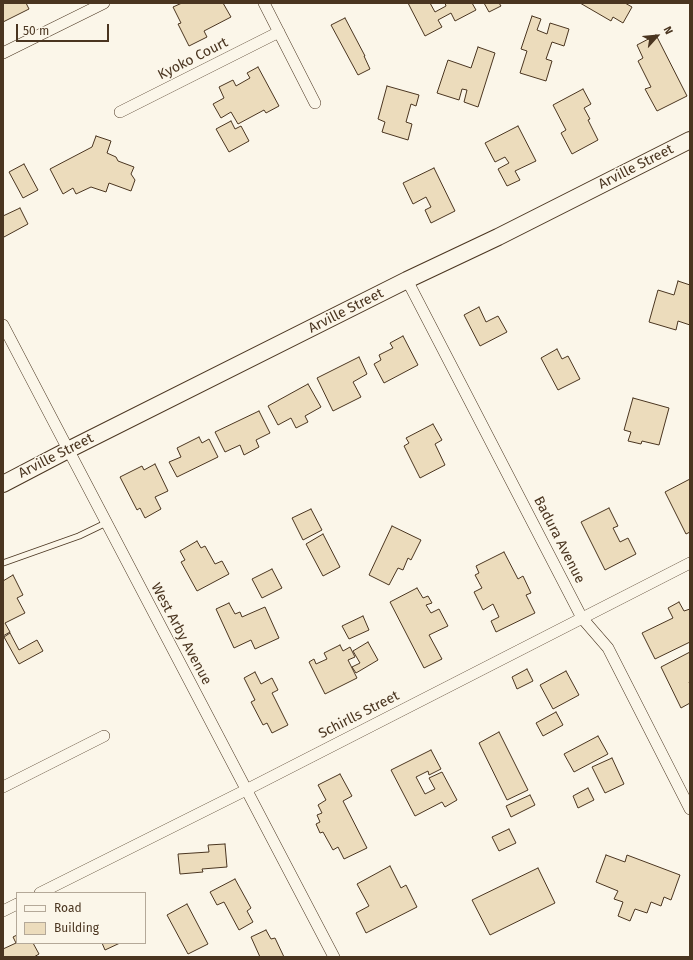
<!DOCTYPE html>
<html>
<head>
<meta charset="utf-8">
<style>
	body { margin:0 }
	#map { position:relative; width:693px; height:960px; overflow:hidden; background:#fbf6e9; font-family:"Fira Sans",sans-serif }
	canvas { display:block }
	.frame { position:absolute; inset:0; border:4px solid #4a3520; pointer-events:none }
	.legend { position:absolute; left:16px; top:892px; width:130px; height:52px; box-sizing:border-box; background:#fbf6e9; border:1px solid #b4a999; margin:0; padding:5px 7px; list-style:none; font-size:12px; color:#4a3520 }
	.legend li { display:flex; align-items:center; gap:8px; height:20px }
	.legend b { width:20px; border:1px solid #b4a999 }
	.north { position:absolute; left:637px; top:16px; width:40px; height:40px; -webkit-text-stroke:3px #fbf6e9; paint-order:stroke; rotate:63deg; font-size:11px; font-weight:700; line-height:16px; text-align:center; color:#4a3520 }
	.north::after { content:''; display:block; margin:auto; width:14px; height:18px; background:#4a3520; clip-path:polygon(50% 0,100% 100%,50% 72%,0 100%) }
	.scale { position:absolute; left:16px; top:24px; width:93px; height:18px; box-sizing:border-box; border:2px solid #4a3520; border-top:0; padding-left:5px; font-size:12px; line-height:14px; white-space:nowrap; color:#4a3520; -webkit-text-stroke:3px #fbf6e9; paint-order:stroke }
</style>
</head>
<body>
<div id="map">
<canvas width="693" height="960"></canvas>
<div class="frame"></div>
<ul class="legend">
<li><b style="height:5px;background:#fbf6e9"></b>Road</li>
<li><b style="height:11px;background:#ecdcbc"></b>Building</li>
</ul>
<div class="north">N</div>
<div class="scale">50 m</div>
</div>
<script>
const context = document.querySelector('canvas').getContext('2d');
context.lineJoin = 'round';
function fillPath(path, color) { context.fillStyle = color; context.fill(path, 'evenodd'); }
const shape = rows => new Path2D(rows.map(r => 'M' + r).join(''));
function trace(path, color, width, dash) { context.strokeStyle = color; context.lineWidth = width; context.lineCap = dash ? 'butt' : 'round'; context.setLineDash(dash || []); context.stroke(path); }
function write(font, color, halo, rows, align = 'center') {
  context.font = font + ' "Fira Sans",sans-serif'; context.lineWidth = 3; context.setLineDash([]); context.textBaseline = 'middle'; context.strokeStyle = halo; context.fillStyle = color; for (const [text, x, y, turn = 0] of rows) {
    context.save(); context.translate(x, y); context.rotate((+turn || 0) * Math.PI / 180); context.textAlign = isNaN(turn) ? turn : align; if (halo) context.strokeText(text, 0, 0); context.fillText(text, 0, 0); context.restore();
  }
}
const building = shape([
	[3,3,26,3,29,9,3,22,3,3],
	[182,3,223,3,231,17,204,31,207,37,189,46,178,24,181,23,173,7,182,3],
	[408,3,430,3,435,12,446,6,445,3,472,3,476,10,455,21,451,13,438,20,442,27,425,36,408,3],
	[484,3,499,3,501,6,489,12,484,3],
	[580,3,625,3,632,7,623,23,613,17,611,21,580,3],
	[532,16,541,19,537,30,547,34,550,23,569,29,564,46,552,42,546,59,552,61,546,81,520,73,527,51,521,49,532,16],
	[345,18,365,56,364,56,370,69,358,75,331,25,345,18],
	[656,35,687,96,657,111,645,89,651,87,638,61,643,58,637,45,656,35],
	[478,47,495,53,478,107,464,102,467,90,462,89,459,100,437,93,448,60,471,68,478,47],
	[258,67,279,106,266,113,264,110,238,124,231,112,221,118,213,104,224,98,219,87,233,80,236,86,250,78,247,73,258,67],
	[387,86,419,95,416,106,411,104,406,122,412,124,408,140,382,132,385,122,378,119,387,86],
	[583,89,591,104,584,108,590,119,588,120,598,140,572,154,561,133,566,130,553,105,583,89],
	[231,121,235,129,241,126,249,141,229,152,216,129,231,121],
	[518,126,536,161,515,171,520,180,507,186,498,169,509,163,505,157,495,162,485,143,518,126],
	[96,136,111,141,107,153,116,157,118,161,134,167,131,174,135,180,131,191,109,183,106,192,91,187,76,194,73,188,63,194,50,169,92,147,96,136],
	[24,164,38,190,23,198,9,172,24,164],
	[434,168,455,211,431,223,425,210,431,207,426,197,413,204,403,183,434,168],
	[20,208,28,224,4,237,3,235,3,216,20,208],
	[678,281,690,285,690,325,678,321,676,330,649,322,658,290,674,295,678,281],
	[479,307,486,322,498,316,507,332,480,346,464,315,479,307],
	[403,336,418,365,384,383,374,364,381,360,379,355,393,348,390,343,403,336],
	[557,349,562,359,568,356,580,379,558,390,541,358,557,349],
	[359,357,367,374,353,382,361,397,333,411,317,378,359,357],
	[308,384,321,407,305,416,308,422,296,428,291,418,278,425,268,406,308,384],
	[633,398,669,408,659,445,642,441,641,444,628,441,631,432,624,430,633,398],
	[259,411,270,433,256,440,259,447,244,455,240,445,225,452,215,432,259,411],
	[433,424,442,440,435,444,445,465,420,478,404,446,409,443,406,438,433,424],
	[199,437,202,443,209,439,218,457,177,477,169,462,181,457,177,448,199,437],
	[155,464,168,491,155,497,161,509,145,518,140,508,137,510,120,477,142,466,144,470,155,464],
	[690,479,690,532,686,534,665,492,690,479],
	[609,508,618,526,613,528,620,542,628,538,636,554,605,570,581,522,609,508],
	[311,509,322,530,303,540,292,518,311,509],
	[392,526,421,540,411,560,408,558,403,570,398,568,389,585,369,575,392,526],
	[323,534,340,567,323,576,306,544,323,534],
	[197,541,201,548,205,546,215,564,222,561,229,574,197,591,181,562,185,560,180,551,197,541],
	[504,552,518,579,523,576,531,593,526,595,535,613,496,632,491,621,499,617,493,604,483,610,474,592,482,588,475,575,479,573,476,566,504,552],
	[272,569,282,588,262,598,252,579,272,569],
	[13,575,23,595,17,598,25,613,5,623,10,632,3,636,3,581,13,575],
	[417,588,423,598,428,596,432,603,426,605,431,613,439,609,448,626,429,635,442,659,424,668,390,602,417,588],
	[679,602,684,611,690,609,690,642,655,659,642,633,673,618,668,608,679,602],
	[229,603,235,614,240,612,242,617,265,607,279,638,255,649,251,640,234,648,216,609,229,603],
	[363,616,369,630,349,639,342,626,363,616],
	[10,633,19,650,37,640,43,651,19,664,4,637,10,633],
	[368,642,378,660,356,673,352,667,360,663,353,651,368,642],
	[340,645,343,651,350,647,355,657,348,660,357,678,325,694,309,662,314,659,316,664,327,659,324,653,340,645],
	[690,652,690,681,689,682,690,684,690,703,681,708,661,667,690,652],
	[527,669,533,681,517,689,512,677,527,669],
	[566,671,579,695,553,709,540,685,566,671],
	[255,672,261,684,272,678,278,690,272,693,288,725,272,733,267,723,263,725,251,702,255,700,244,678,255,672],
	[556,712,563,725,543,736,536,723,556,712],
	[499,732,528,790,507,800,479,743,499,732],
	[598,736,608,754,574,772,564,754,598,736],
	[431,750,441,769,429,775,428,771,416,777,425,794,435,789,429,778,442,772,457,800,445,807,442,802,415,816,391,770,431,750],
	[612,758,624,784,605,793,592,767,612,758],
	[340,774,352,796,343,801,367,848,344,859,338,847,333,850,323,832,320,833,316,824,320,822,317,815,322,813,318,805,326,800,318,785,340,774],
	[588,788,594,800,578,808,573,796,588,788],
	[530,795,535,805,511,817,506,806,530,795],
	[509,829,516,843,499,851,492,837,509,829],
	[225,844,227,867,202,869,203,872,180,874,178,854,209,852,208,845,225,844],
	[606,855,625,862,627,855,680,875,671,900,664,897,661,906,651,902,647,913,635,909,630,921,618,916,623,902,614,899,618,891,596,882,606,855],
	[390,866,401,888,406,885,417,907,366,933,356,913,369,906,357,884,390,866],
	[538,868,555,903,490,935,472,900,538,868],
	[235,879,251,908,247,911,253,922,239,930,224,902,217,905,210,892,235,879],
	[187,904,208,944,188,954,167,915,187,904],
	[266,930,271,939,275,938,284,957,260,957,251,937,266,930],
	[17,935,17,943,33,943,39,954,34,957,3,957,3,949,16,943,13,937,17,935],
	[102,943,120,943,105,950,102,943]
]);
fillPath(building, '#ecdcbc');
trace(building, '#4a3520', 1);
const lane = shape([
	[3,563,79,536,106,523]
]);
const street = shape([
	[264,3,315,103],
	[3,53,104,3],
	[120,112,279,32],
	[407,280,582,618,608,648,690,809],
	[3,325,334,957],
	[3,787,104,736],
	[40,893,246,790,690,563],
	[3,911,17,904]
]);
const secondary = shape([
	[3,484,68,450,407,280,498,237,690,140]
]);
trace(lane, '#4a3520', 7);
trace(street, '#4a3520', 12);
trace(secondary, '#4a3520', 18);
trace(lane, '#fbf6e9', 5.5);
trace(street, '#fbf6e9', 11);
trace(secondary, '#fbf6e9', 16);
write('14px', '#4a3520', '#fbf6e9', [
	["Kyoko Court",193,59,-27],
	["Arville Street",636,167,-27],
	["Arville Street",346,311,-27],
	["Arville Street",56,456,-27],
	["Badura Avenue",559,540,63],
	["West Arby Avenue",181,634,62],
	["Schirlls Street",359,715,-27]
]);
</script>
</body>
</html>
